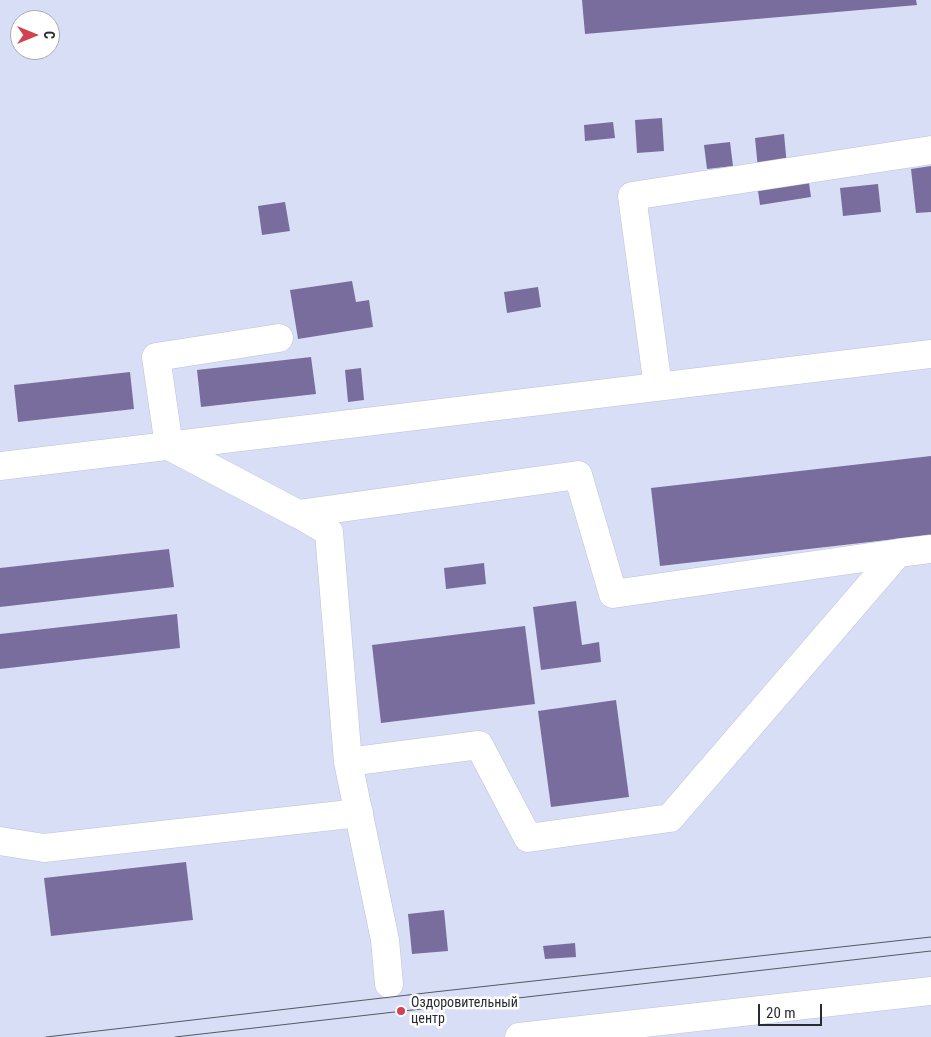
<!DOCTYPE html>
<html>
<head>
<meta charset="utf-8">
<style>
	body { margin:0 }
	#map { position:relative; width:931px; height:1037px; overflow:hidden; background:#e8edff; font-family:"Roboto Condensed",sans-serif }
	canvas { display:block }
	.north { position:absolute; left:10px; top:10px; width:50px; height:50px; box-sizing:border-box; background:#fff; border:1px solid #a9aaad; border-radius:50%; rotate:90deg; font-size:14px; font-weight:700; line-height:20px; text-align:center; color:#292b33 }
	.north::after { content:''; display:block; margin:auto; width:18px; height:22px; background:#d24250; clip-path:polygon(50% 0,100% 100%,50% 72%,0 100%) }
	.scale { position:absolute; left:758px; top:1004px; width:64px; height:22px; box-sizing:border-box; border:2px solid #292b33; border-top:0; padding-left:6px; font-size:15px; line-height:18px; white-space:nowrap; color:#292b33; -webkit-text-stroke:4px #fff; paint-order:stroke }
</style>
</head>
<body>
<div id="map">
<canvas width="931" height="1037"></canvas>
<div class="north">С</div>
<div class="scale">20 m</div>
</div>
<script>
const context = document.querySelector('canvas').getContext('2d');
context.lineJoin = 'round';
function fillPath(path, color) { context.fillStyle = color; context.fill(path, 'evenodd'); }
const shape = rows => new Path2D(rows.map(r => 'M' + r).join(''));
function trace(path, color, width, dash) { context.strokeStyle = color; context.lineWidth = width; context.lineCap = dash ? 'butt' : 'round'; context.setLineDash(dash || []); context.stroke(path); }
function write(font, color, halo, rows, align = 'center') {
  context.font = font + ' "Roboto Condensed",sans-serif'; context.lineWidth = 5; context.setLineDash([]); context.textBaseline = 'middle'; context.strokeStyle = halo; context.fillStyle = color; for (const [text, x, y, turn = 0] of rows) {
    context.save(); context.translate(x, y); context.rotate((+turn || 0) * Math.PI / 180); context.textAlign = isNaN(turn) ? turn : align; if (halo) context.strokeText(text, 0, 0); context.fillText(text, 0, 0); context.restore();
  }
}
fillPath(shape([
	[0,0,931,0,931,1037,0,1037],
	[20,20,50,20,50,50,20,50]
]), '#d8def6');
fillPath(shape([
	[582,0,916,0,917,5,585,34],
	[662,118,664,151,637,153,635,120],
	[613,122,615,138,585,141,584,125],
	[784,134,787,166,758,169,755,138],
	[730,142,733,166,707,169,704,145],
	[931,166,931,212,916,213,911,169],
	[808,176,811,197,760,205,757,184],
	[878,184,881,212,843,216,840,188],
	[285,202,290,231,262,235,258,206],
	[352,281,356,302,369,300,373,327,298,339,290,290],
	[538,287,541,307,507,313,504,292],
	[311,357,316,394,201,407,197,370],
	[361,368,364,400,348,402,345,370],
	[130,372,134,409,18,422,14,385],
	[931,456,931,535,660,566,651,488],
	[169,549,174,587,0,607,0,568],
	[484,563,486,584,446,589,444,568],
	[576,601,582,645,599,642,601,662,541,670,533,607],
	[177,614,180,648,0,669,0,634],
	[525,626,535,704,381,723,372,645],
	[616,700,629,797,551,807,538,711],
	[186,862,193,920,51,936,44,878],
	[444,910,448,951,412,954,408,914],
	[575,943,576,957,545,959,543,946]
]), '#796d9d');
const minor = shape([
	[279,338,156,357,169,446,298,514,329,532,348,762,385,940,389,984],
	[658,387,632,196,931,150],
	[0,466,931,354],
	[298,514,578,475,613,594,898,553],
	[348,762,479,745,528,838,670,818,898,553,931,549],
	[0,841,44,848,359,813],
	[519,1037,931,991]
]);
trace(minor, '#bcc2d7', 29);
trace(minor, '#fff', 28);
trace(shape([
	[46,1037,434,992,931,937],
	[175,1037,931,951]
]), '#555862', 1);
for (const [x, y, r, color] of [
	[401,1011,5,"#d24250"]
]) { const dot = new Path2D(); dot.arc(x, y, r, 0, 2 * Math.PI); context.fillStyle = color; context.fill(dot); trace(dot, '#fff', 2); }
write('14px', '#292b33', '#fff', [
	["Оздоровительный",411,1003],
	["центр",411,1019]
], 'left');
</script>
</body>
</html>
